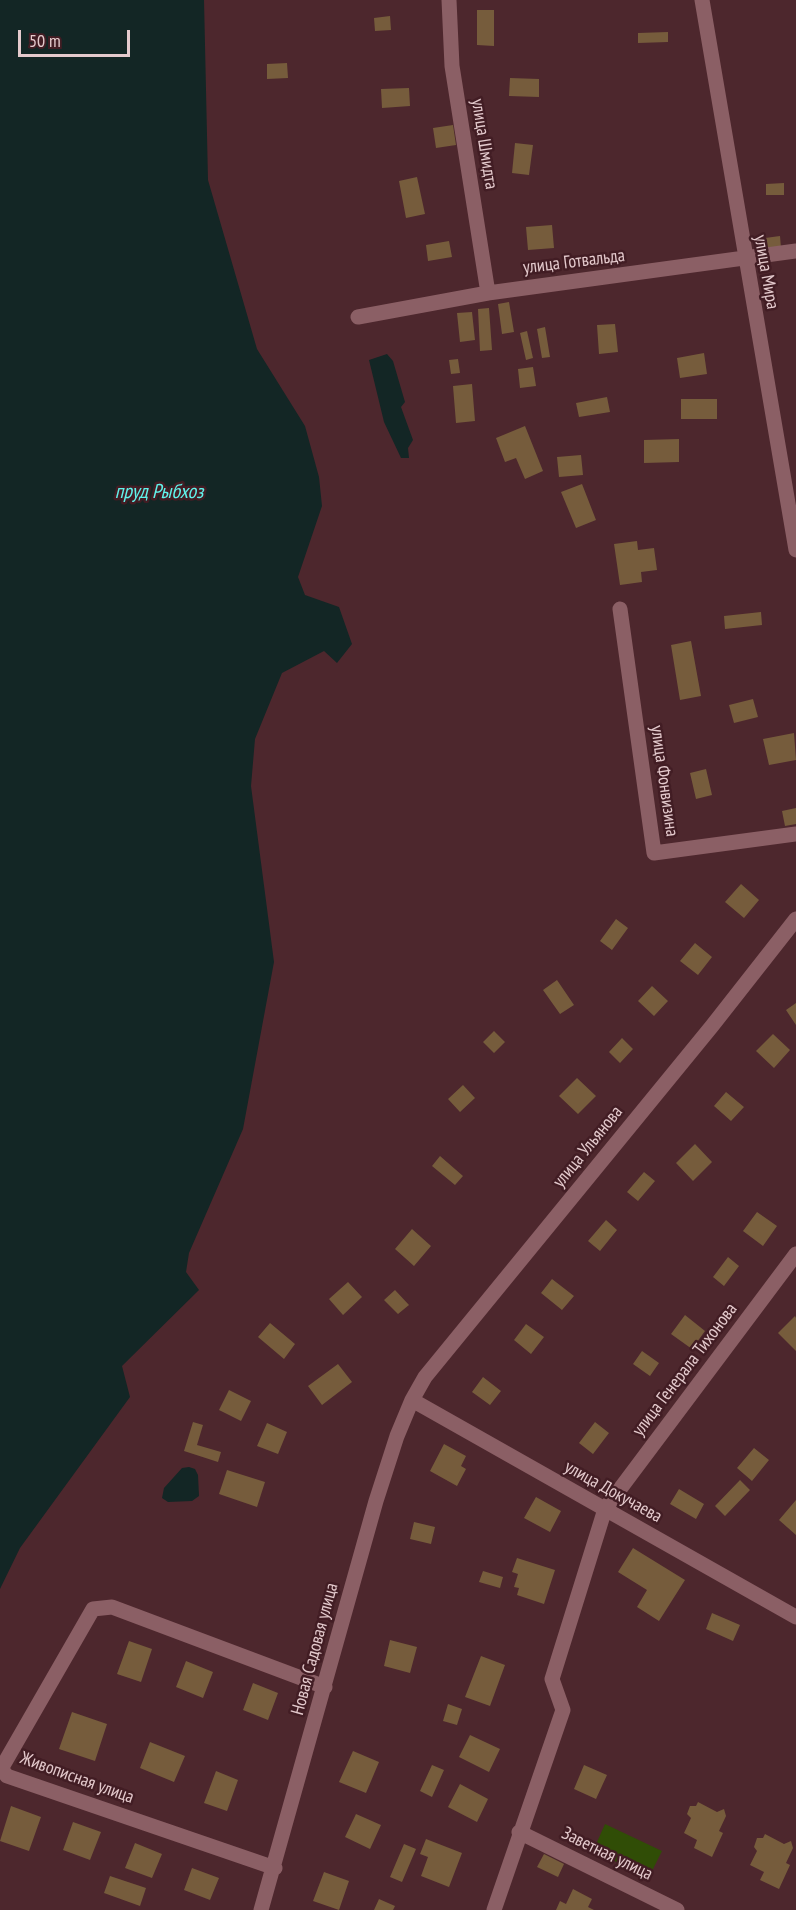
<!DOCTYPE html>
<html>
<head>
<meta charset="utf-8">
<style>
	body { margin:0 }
	#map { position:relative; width:796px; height:1910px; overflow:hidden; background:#4d272d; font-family:"PT Sans Narrow",sans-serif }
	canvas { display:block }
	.scale { position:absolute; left:18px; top:30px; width:112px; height:27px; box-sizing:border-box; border:3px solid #e4cacd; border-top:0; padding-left:8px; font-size:18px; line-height:21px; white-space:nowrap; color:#e4cacd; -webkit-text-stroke:4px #421d24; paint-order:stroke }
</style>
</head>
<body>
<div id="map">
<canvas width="796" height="1910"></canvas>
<div class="scale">50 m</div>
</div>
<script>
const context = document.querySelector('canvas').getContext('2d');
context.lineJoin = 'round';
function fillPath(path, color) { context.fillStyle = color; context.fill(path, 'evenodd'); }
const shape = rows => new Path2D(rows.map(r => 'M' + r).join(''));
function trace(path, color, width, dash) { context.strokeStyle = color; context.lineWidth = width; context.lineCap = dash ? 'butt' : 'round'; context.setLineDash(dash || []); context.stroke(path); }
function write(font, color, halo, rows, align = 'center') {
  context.font = font + ' "PT Sans Narrow",sans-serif'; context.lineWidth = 5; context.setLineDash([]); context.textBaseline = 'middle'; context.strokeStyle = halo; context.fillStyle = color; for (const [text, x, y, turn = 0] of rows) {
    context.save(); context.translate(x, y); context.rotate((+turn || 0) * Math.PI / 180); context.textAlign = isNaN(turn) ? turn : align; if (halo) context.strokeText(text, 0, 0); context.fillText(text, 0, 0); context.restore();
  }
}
fillPath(shape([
	[605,1824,662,1851,649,1877,593,1851]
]), '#304d06');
fillPath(shape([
	[0,0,204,0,208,180,257,349,305,426,319,477,322,506,298,577,305,595,339,607,352,644,337,663,324,651,282,673,255,739,251,786,274,962,243,1129,189,1253,186,1272,199,1290,122,1366,130,1397,20,1548,0,1589],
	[387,354,393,361,405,402,401,407,413,440,408,448,409,458,401,458,384,422,369,360],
	[189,1467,195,1469,198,1475,199,1496,192,1501,168,1502,162,1498,164,1488,182,1468]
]), '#132625');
fillPath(shape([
	[477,10,494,10,494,46,477,45],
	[390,16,391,30,375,31,374,18],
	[668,32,668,42,638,43,638,33],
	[287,63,288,78,267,79,267,64],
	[510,78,539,79,539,97,509,96],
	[409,88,410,106,382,108,381,89],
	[453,125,456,145,436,148,433,128],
	[515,143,533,145,529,175,512,173],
	[417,177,425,214,406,218,399,181],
	[784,183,784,195,766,195,766,184],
	[552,225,554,248,528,250,526,227],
	[780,236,781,248,766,249,765,238],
	[449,241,452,257,428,261,426,245],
	[509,302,514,332,502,334,498,304],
	[489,308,492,350,480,351,478,309],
	[472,312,475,340,460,342,457,313],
	[615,324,618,352,599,354,597,325],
	[545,327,550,357,542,358,537,329],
	[527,331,533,358,526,360,520,333],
	[704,353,707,374,680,378,677,358],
	[458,359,460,373,451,374,449,360],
	[533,367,536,386,520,388,518,369],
	[472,384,475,421,456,423,453,386],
	[607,397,610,412,579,417,576,403],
	[681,399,717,399,717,419,681,419],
	[525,426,543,471,525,479,516,458,505,462,496,438],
	[679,439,679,462,644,463,644,440],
	[581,455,583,475,559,477,557,457],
	[582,484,596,520,576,528,561,492],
	[637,541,638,550,654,548,657,570,641,572,642,582,620,585,614,544],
	[761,612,762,625,725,629,724,616],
	[691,641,701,696,680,700,671,645],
	[753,699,758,717,734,723,729,705],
	[794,733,796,760,769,765,763,739],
	[706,769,712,795,696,799,690,773],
	[796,808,796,824,785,826,782,811],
	[741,884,759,900,744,918,725,902],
	[616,919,628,928,612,950,600,941],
	[695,943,712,957,698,975,680,961],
	[557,980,574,1005,560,1014,543,990],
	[652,986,668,1001,654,1016,638,1001],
	[796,1003,796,1025,786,1010],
	[494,1031,505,1042,494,1053,483,1042],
	[773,1034,790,1050,774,1068,756,1051],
	[622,1038,633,1049,620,1063,609,1052],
	[577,1078,596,1096,578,1114,559,1096],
	[463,1085,475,1098,460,1112,448,1099],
	[726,1092,744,1107,731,1121,714,1106],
	[695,1144,712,1162,693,1181,676,1163],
	[440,1156,463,1176,455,1185,432,1166],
	[644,1172,655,1181,638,1201,627,1192],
	[757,1212,777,1226,763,1246,743,1231],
	[606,1220,617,1230,600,1251,588,1241],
	[412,1229,431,1246,414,1266,395,1249],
	[728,1257,739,1266,724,1286,713,1277],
	[552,1279,574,1296,562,1310,541,1293],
	[348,1282,362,1297,343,1315,329,1299],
	[395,1290,409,1305,398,1314,384,1300],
	[685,1315,705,1331,692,1349,671,1334],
	[795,1316,796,1318,796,1351,778,1333],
	[270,1323,295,1344,284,1359,258,1337],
	[526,1324,544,1337,531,1354,514,1340],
	[642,1351,659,1363,650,1376,633,1364],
	[338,1364,352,1382,322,1405,308,1386],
	[483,1377,501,1391,490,1405,472,1392],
	[229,1390,251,1401,241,1421,219,1410],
	[193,1422,203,1425,197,1445,221,1452,218,1462,184,1451],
	[595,1422,609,1433,593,1454,579,1443],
	[267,1423,287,1432,278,1454,257,1446],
	[444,1444,466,1456,461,1466,466,1469,457,1486,430,1471],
	[754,1448,769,1460,752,1481,737,1468],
	[227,1470,265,1482,257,1507,219,1494],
	[740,1480,750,1490,725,1516,715,1506],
	[679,1489,704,1504,696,1519,670,1504],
	[536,1497,561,1511,550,1532,524,1518],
	[796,1500,796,1535,779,1520],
	[414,1522,435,1527,431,1544,410,1539],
	[633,1548,685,1580,659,1621,637,1607,647,1590,618,1572],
	[517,1558,555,1570,544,1604,517,1595,519,1588,514,1587,518,1574,512,1572],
	[483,1571,503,1577,500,1588,479,1582],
	[712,1613,740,1625,733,1641,706,1629],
	[390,1640,417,1647,410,1673,384,1666],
	[129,1641,152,1649,141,1682,117,1674],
	[481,1656,505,1665,490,1706,465,1697],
	[186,1661,213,1672,203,1698,176,1687],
	[253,1683,278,1693,268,1720,243,1710],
	[448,1704,462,1709,457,1725,443,1721],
	[72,1712,107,1724,95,1761,59,1749],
	[470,1735,500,1749,489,1772,459,1757],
	[150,1742,185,1756,174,1782,140,1768],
	[353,1751,379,1762,366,1793,339,1782],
	[432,1765,444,1770,432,1797,420,1791],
	[584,1765,607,1775,596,1799,574,1789],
	[216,1771,238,1780,227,1811,204,1803],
	[460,1784,488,1799,477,1822,448,1807],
	[698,1802,717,1812,724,1809,726,1816,719,1831,723,1833,712,1857,694,1848,697,1840,684,1833,691,1818,687,1814,690,1806,696,1806],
	[11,1806,41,1817,29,1851,0,1841],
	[356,1814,381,1825,370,1849,345,1837],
	[73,1822,101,1832,90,1860,63,1850],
	[765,1834,784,1844,791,1841,793,1848,786,1863,790,1865,779,1889,760,1880,764,1872,750,1865,757,1851,754,1847,757,1838,763,1838],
	[426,1839,462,1853,449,1887,421,1876,428,1857,420,1854],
	[135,1843,162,1854,152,1878,125,1868],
	[404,1844,416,1849,402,1882,390,1877],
	[544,1854,564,1864,558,1877,537,1867],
	[192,1868,219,1878,210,1900,184,1890],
	[324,1872,349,1881,339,1910,313,1901],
	[110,1876,146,1888,140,1906,104,1893],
	[573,1889,592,1899,588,1907,594,1910,556,1910,560,1901,566,1904],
	[379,1899,395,1906,393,1910,374,1910]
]), '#765c3c');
trace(shape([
	[449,0,452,66,488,293],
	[702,0,796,550],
	[358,317,488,293,796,251],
	[620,609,654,853,796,834],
	[412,1400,796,1617],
	[519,1832,677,1910],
	[275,1868,7,1776,1,1769,93,1609,112,1607,325,1687],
	[261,1910,376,1501,397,1436,412,1400,425,1377,712,1026,796,919],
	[494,1910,563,1710,552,1679,605,1509,796,1254]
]), '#8b5f65', 15);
write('18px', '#e4cacd', '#421d24', [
	["улица Шмидта",484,144,81],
	["улица Готвальда",574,262,-7],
	["улица Мира",766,272,80],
	["улица Фонвизина",664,781,82],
	["улица Ульянова",588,1147,-51],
	["улица Генерала Тихонова",685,1370,-53],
	["улица Докучаева",613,1492,29],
	["Новая Садовая улица",315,1649,-75],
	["Живописная улица",77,1778,20],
	["Заветная улица",607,1854,26]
]);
write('italic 20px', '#60f3eb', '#421d24', [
	["пруд Рыбхоз",159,492]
]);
</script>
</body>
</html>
